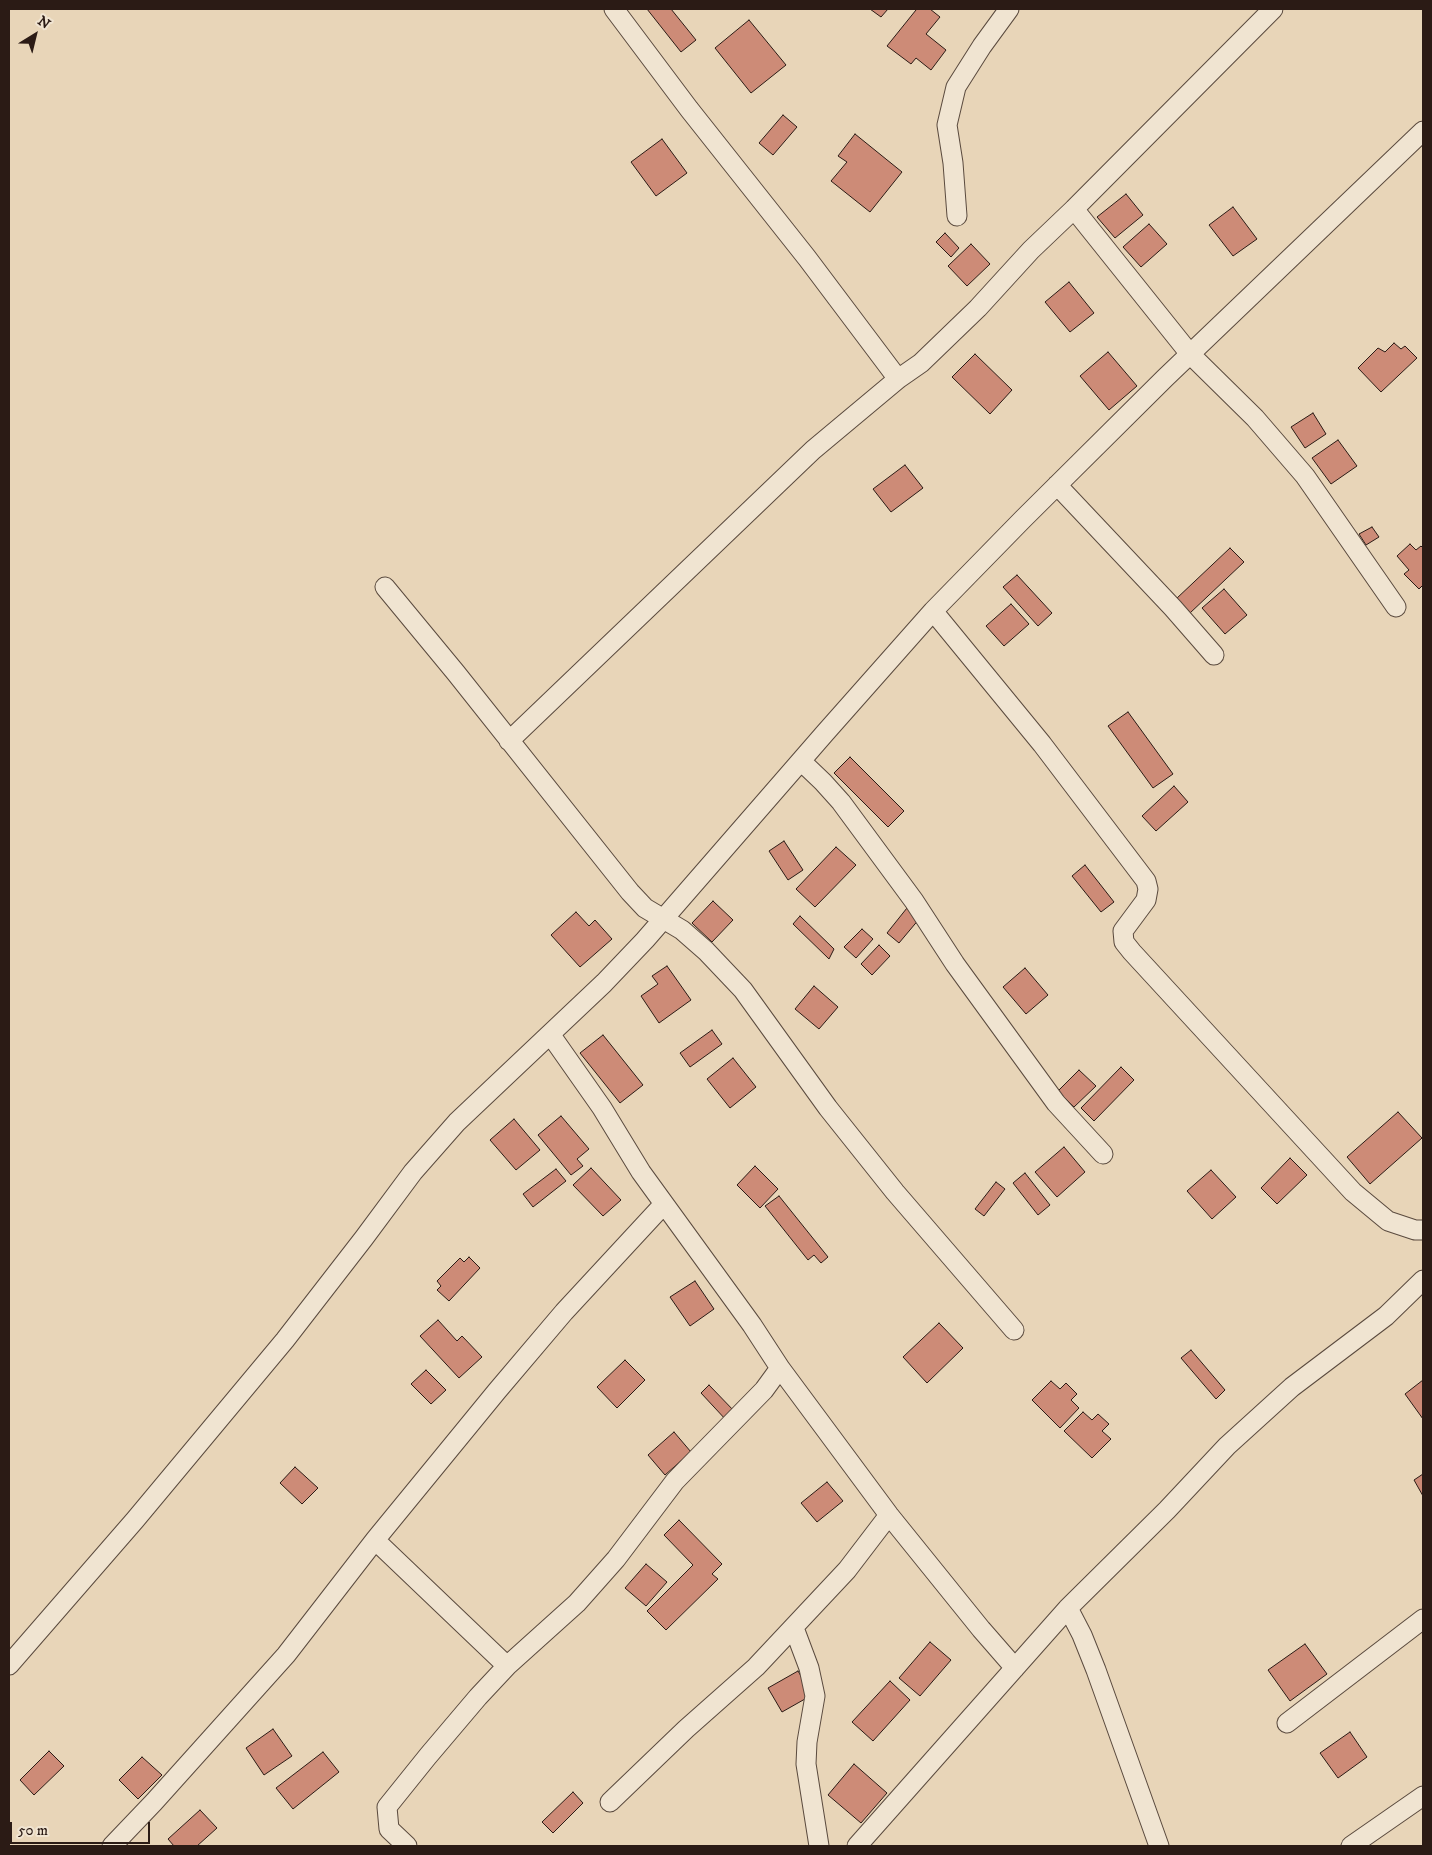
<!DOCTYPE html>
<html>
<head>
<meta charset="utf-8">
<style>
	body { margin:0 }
	#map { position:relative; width:1432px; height:1855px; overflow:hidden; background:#e8d5b8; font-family:"IM FELL DW Pica",serif }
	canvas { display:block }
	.frame { position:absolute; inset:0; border:10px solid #2b1b15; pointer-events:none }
	.north { position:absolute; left:10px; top:10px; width:50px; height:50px; -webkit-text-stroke:4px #f0e4d1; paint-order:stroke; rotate:36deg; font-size:14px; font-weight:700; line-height:20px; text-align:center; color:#2b1b15 }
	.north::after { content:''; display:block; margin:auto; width:18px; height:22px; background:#2b1b15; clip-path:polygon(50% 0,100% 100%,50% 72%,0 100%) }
	.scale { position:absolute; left:10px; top:1822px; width:140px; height:22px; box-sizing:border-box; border:2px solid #2b1b15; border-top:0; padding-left:6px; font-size:15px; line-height:18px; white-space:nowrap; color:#2b1b15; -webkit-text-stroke:4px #f0e4d1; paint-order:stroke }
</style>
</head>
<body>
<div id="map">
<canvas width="1432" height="1855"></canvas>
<div class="frame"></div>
<div class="north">N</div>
<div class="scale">50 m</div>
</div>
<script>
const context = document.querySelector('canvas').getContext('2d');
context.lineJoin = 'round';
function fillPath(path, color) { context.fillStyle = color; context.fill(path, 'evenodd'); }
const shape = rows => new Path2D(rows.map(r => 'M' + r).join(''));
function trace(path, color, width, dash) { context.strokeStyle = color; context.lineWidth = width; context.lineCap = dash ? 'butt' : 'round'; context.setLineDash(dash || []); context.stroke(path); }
const building = shape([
	[647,9,671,9,696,40,681,52,647,9],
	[870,9,888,9,881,17,870,9],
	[914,9,930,9,940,17,926,34,946,50,931,70,916,58,911,64,887,46,916,10,914,9],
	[749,20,786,65,751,93,715,48,749,20],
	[783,115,797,127,773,155,759,143,783,115],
	[855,134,902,172,870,212,831,181,847,162,838,156,855,134],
	[662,139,687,173,656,196,631,162,662,139],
	[1126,194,1143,215,1115,238,1097,217,1126,194],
	[1233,207,1257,239,1233,256,1209,225,1233,207],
	[1149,224,1167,244,1141,267,1123,247,1149,224],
	[945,233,959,248,951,257,936,242,945,233],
	[971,244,990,264,967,286,948,266,971,244],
	[1069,282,1094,313,1070,332,1045,302,1069,282],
	[1394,343,1401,349,1405,346,1417,358,1381,392,1358,368,1378,348,1385,352,1394,343],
	[1108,352,1137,386,1109,410,1080,376,1108,352],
	[975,354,1012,390,990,414,952,377,975,354],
	[1313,413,1326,434,1305,448,1291,427,1313,413],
	[1338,440,1357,466,1331,484,1312,458,1338,440],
	[905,465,923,488,891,512,873,489,905,465],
	[1372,527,1379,537,1366,545,1359,534,1372,527],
	[1410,544,1416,550,1421,546,1423,548,1423,585,1419,589,1404,574,1409,570,1397,556,1410,544],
	[1230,548,1244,562,1190,613,1176,599,1230,548],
	[1017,575,1052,613,1038,626,1003,587,1017,575],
	[1224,589,1247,615,1225,634,1202,608,1224,589],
	[1011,604,1029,624,1004,646,986,626,1011,604],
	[1128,712,1173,774,1153,788,1108,726,1128,712],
	[850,757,904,811,888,827,834,773,850,757],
	[1174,786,1188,802,1156,831,1142,816,1174,786],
	[784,841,803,870,788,880,769,851,784,841],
	[836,847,856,865,815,907,796,889,836,847],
	[1085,865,1114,902,1101,912,1072,876,1085,865],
	[713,901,733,920,712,942,692,923,713,901],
	[907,908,920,918,899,943,887,933,907,908],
	[576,912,589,926,595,920,612,939,580,967,551,935,576,912],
	[800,916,834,949,829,959,793,924,800,916],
	[862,929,873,939,856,958,844,947,862,929],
	[879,945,890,956,872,975,861,964,879,945],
	[667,966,691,1000,659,1023,641,996,658,984,652,976,667,966],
	[1025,968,1048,995,1026,1014,1003,987,1025,968],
	[814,986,838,1007,819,1029,795,1009,814,986],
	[712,1030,722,1044,690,1067,680,1053,712,1030],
	[603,1035,643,1085,620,1103,580,1053,603,1035],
	[733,1058,756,1087,730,1108,707,1079,733,1058],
	[1121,1067,1134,1080,1094,1121,1081,1108,1121,1067],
	[1079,1070,1096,1086,1074,1107,1058,1091,1079,1070],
	[1398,1112,1422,1138,1370,1184,1347,1157,1398,1112],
	[561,1116,589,1149,577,1159,583,1166,571,1175,538,1135,561,1116],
	[514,1119,540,1150,516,1170,490,1140,514,1119],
	[1064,1147,1085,1172,1057,1197,1035,1172,1064,1147],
	[1290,1158,1307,1175,1277,1204,1261,1188,1290,1158],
	[755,1166,778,1189,760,1208,737,1185,755,1166],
	[591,1168,621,1200,603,1216,573,1185,591,1168],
	[556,1169,566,1181,533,1207,523,1194,556,1169],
	[1211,1170,1236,1197,1212,1219,1187,1191,1211,1170],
	[1025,1173,1050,1205,1038,1215,1013,1183,1025,1173],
	[996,1182,1005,1189,984,1216,975,1209,996,1182],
	[779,1196,828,1257,821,1263,814,1255,808,1260,765,1206,779,1196],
	[469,1257,480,1268,449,1301,437,1290,441,1286,437,1281,460,1258,464,1262,469,1257],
	[695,1281,714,1309,690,1326,670,1297,695,1281],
	[438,1320,457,1341,462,1336,482,1357,459,1378,420,1336,438,1320],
	[939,1323,963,1348,927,1383,903,1357,939,1323],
	[1191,1350,1225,1390,1216,1399,1181,1358,1191,1350],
	[625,1360,645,1380,617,1408,597,1387,625,1360],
	[426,1370,446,1390,431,1404,411,1384,426,1370],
	[1423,1380,1423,1419,1405,1394,1423,1380],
	[1051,1381,1060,1389,1066,1383,1077,1394,1071,1400,1079,1408,1060,1428,1032,1400,1051,1381],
	[709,1385,736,1413,727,1421,701,1393,709,1385],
	[1083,1412,1092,1420,1098,1414,1109,1424,1102,1431,1111,1439,1092,1458,1064,1431,1083,1412],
	[674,1432,691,1452,665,1475,648,1455,674,1432],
	[295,1467,318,1488,302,1504,280,1483,295,1467],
	[1423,1474,1423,1496,1414,1480,1423,1474],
	[827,1482,843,1501,817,1522,801,1503,827,1482],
	[679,1520,722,1564,712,1574,718,1579,666,1630,647,1611,693,1565,664,1535,679,1520],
	[646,1564,667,1582,646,1606,625,1588,646,1564],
	[930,1642,951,1660,920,1696,899,1678,930,1642],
	[1305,1644,1327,1674,1290,1701,1268,1670,1305,1644],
	[798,1671,812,1695,782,1712,768,1688,798,1671],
	[890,1681,910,1700,873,1741,852,1722,890,1681],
	[273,1729,292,1756,264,1775,246,1748,273,1729],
	[1350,1732,1367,1757,1338,1778,1320,1753,1350,1732],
	[49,1751,64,1766,34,1795,20,1780,49,1751],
	[323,1752,339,1772,293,1809,276,1788,323,1752],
	[142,1757,162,1775,138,1799,119,1780,142,1757],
	[854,1764,887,1793,861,1823,828,1795,854,1764],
	[573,1792,583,1803,553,1833,542,1822,573,1792],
	[200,1810,217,1828,197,1846,174,1846,168,1839,200,1810]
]);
fillPath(building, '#cd8b77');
trace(building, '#2b1b15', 1);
const minor = shape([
	[614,9,689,109,807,258,898,379],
	[1074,209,1190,354,1255,418,1305,476,1396,607],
	[957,216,953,163,947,125,956,87,982,46,1009,9],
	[1057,485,1173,608,1214,655],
	[385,587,456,673,630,892,645,908,682,930,706,951,743,990,828,1108,895,1192,1014,1330],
	[933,611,1042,744,1146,881,1148,889,1146,900,1123,931,1124,942,1132,952,1353,1192,1388,1221,1415,1230,1423,1230],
	[509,741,813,450,898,379,921,363,978,308,1031,250,1074,209,1273,9],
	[801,761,823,782,841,802,914,901,955,964,1056,1103,1103,1154],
	[550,1034,602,1108,641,1172,752,1325,780,1368,889,1515,981,1629,1015,1668],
	[375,1540,507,1666],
	[1068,1608,1082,1635,1096,1670,1159,1846],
	[794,1628,809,1668,815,1696,807,1742,806,1764,819,1846],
	[9,1665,135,1520,285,1340,364,1238,413,1172,457,1122,604,983,645,940,825,733,933,611,1023,519,1165,378,1423,131],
	[1287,1723,1423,1619],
	[610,1802,686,1729,756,1667,847,1570,889,1515],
	[112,1846,154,1802,286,1655,375,1540,497,1391,564,1312,664,1204],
	[407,1846,389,1829,387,1807,428,1756,478,1697,507,1666,577,1603,616,1559,675,1481,764,1390,780,1368],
	[857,1846,1068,1608,1167,1510,1227,1446,1292,1387,1386,1316,1423,1280],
	[1351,1846,1423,1796]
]);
trace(minor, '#5a4a3e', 21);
trace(minor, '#f0e4d1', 19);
</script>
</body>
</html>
